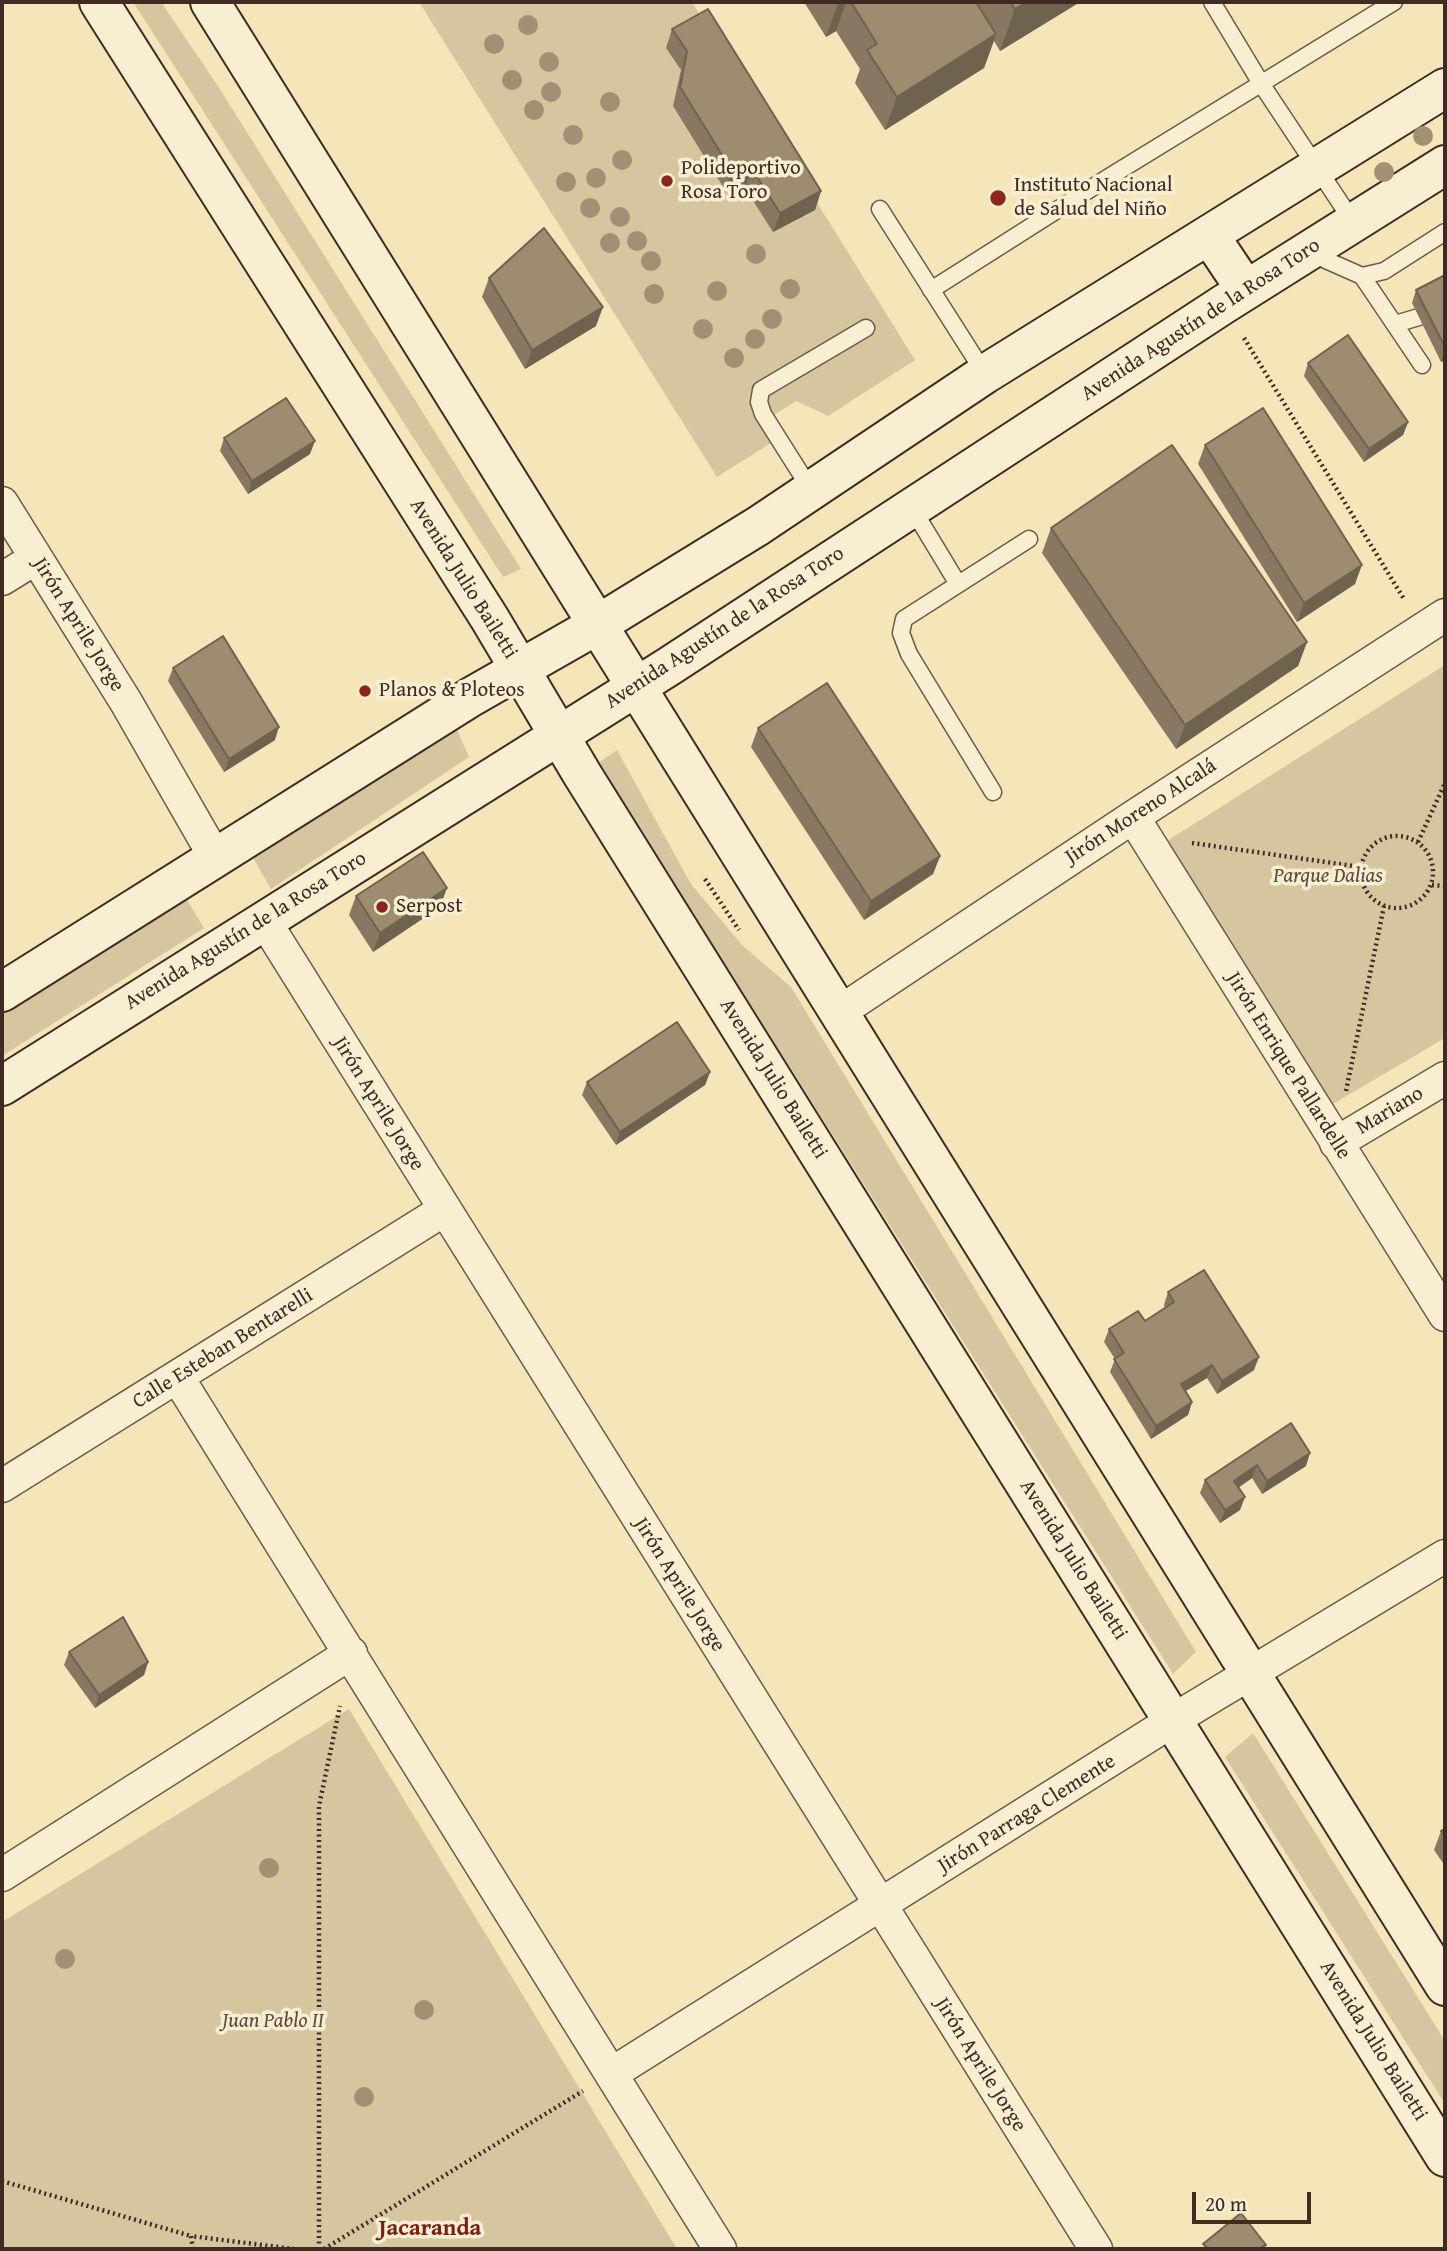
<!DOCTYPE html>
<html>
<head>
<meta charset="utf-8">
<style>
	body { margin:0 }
	#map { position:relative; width:1447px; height:2251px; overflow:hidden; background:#f5e6b9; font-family:"Gentium Book Plus",serif }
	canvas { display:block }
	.frame { position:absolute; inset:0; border:4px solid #402b23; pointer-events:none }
	.scale { position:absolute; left:1192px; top:2192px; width:119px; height:32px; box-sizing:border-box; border:4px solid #402b23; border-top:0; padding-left:9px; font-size:21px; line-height:24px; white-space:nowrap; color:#402b23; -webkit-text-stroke:5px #f8efd2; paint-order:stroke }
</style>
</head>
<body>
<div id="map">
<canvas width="1447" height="2251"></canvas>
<div class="frame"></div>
<div class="scale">20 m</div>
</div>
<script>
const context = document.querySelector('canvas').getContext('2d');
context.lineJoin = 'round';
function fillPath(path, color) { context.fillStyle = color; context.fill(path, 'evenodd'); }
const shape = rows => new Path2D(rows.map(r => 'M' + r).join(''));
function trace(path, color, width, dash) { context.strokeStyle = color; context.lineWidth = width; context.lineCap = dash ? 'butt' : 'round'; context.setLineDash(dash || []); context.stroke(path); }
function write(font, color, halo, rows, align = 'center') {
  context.font = font + ' "Gentium Book Plus",serif'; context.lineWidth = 7; context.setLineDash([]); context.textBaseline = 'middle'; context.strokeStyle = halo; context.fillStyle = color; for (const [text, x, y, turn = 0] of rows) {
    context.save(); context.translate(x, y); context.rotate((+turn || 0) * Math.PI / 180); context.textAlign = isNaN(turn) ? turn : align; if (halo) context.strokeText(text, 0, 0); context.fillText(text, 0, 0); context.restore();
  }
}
fillPath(shape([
	[133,2,161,2,216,83,521,569,503,577],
	[419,2,692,2,915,360,828,416,796,401,771,417,782,436,717,477],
	[1445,665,1445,1038,1333,1104,1167,841],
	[451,716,469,757,271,889,252,856],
	[617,750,691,884,742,945,791,987,1196,1652,1173,1674,598,763],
	[184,895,204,928,2,1056,2,1011],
	[349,1709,677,2249,2,2249,2,1922],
	[1253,1733,1445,2041,1445,2104,1225,1757]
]), '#d6c6a0');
const lane = shape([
	[1212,2,1262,85,1353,222],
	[880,209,985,374],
	[1310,253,1362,276,1422,365],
	[1362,276,1384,271,1445,232],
	[931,290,1109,177,1394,2],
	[1395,324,1419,317],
	[811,490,763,414,759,402,761,390,866,328],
	[912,508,958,584],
	[993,792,909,654,901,633,904,619,1029,539]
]);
const street = shape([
	[2,503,126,702,215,857],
	[2,579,36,558],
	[1133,817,1445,1315],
	[264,920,1096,2249],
	[838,1013,1133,817,1445,615],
	[1336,1143,1445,1078],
	[178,1378,720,2249],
	[2,1486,444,1210],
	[2,1875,351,1653],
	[611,2074,1188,1711,1445,1556]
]);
const secondary = shape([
	[99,2,490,619,582,774,1445,2157],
	[210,2,1445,1986],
	[1209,235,1246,290],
	[2,992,471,697,597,625,758,526,985,374,1445,88],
	[2,1086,668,667,1224,304,1445,165]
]);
trace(lane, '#6d5a48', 19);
trace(street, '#6d5a48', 35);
trace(secondary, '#402b23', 42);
trace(shape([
	[1244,338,1404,599],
	'1361 872a36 36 0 1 1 72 0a36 36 0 1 1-72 0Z',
	[1418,842,1445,783],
	[1192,843,1361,867],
	[705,879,739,930],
	[1432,885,1445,886],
	[1346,1091,1384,906],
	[2,2181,191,2236],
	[193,2249,191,2236,294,2249],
	[319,2249,319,1806,340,1706],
	[324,2249,583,2091]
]), '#402b23', 4.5, [2, 3.5]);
trace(lane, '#f8efd2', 16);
trace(street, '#f8efd2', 32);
trace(secondary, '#f8efd2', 38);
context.fillStyle = '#a29074';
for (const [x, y] of [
	[528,25],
	[494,44],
	[549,62],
	[512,80],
	[551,92],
	[610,102],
	[534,110],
	[573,135],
	[1423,136],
	[622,160],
	[1384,172],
	[596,178],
	[566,182],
	[590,208],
	[620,217],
	[637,241],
	[610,243],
	[756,254],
	[651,261],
	[790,289],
	[717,291],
	[654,294],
	[772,319],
	[703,329],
	[755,339],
	[734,358],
	[269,1868],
	[65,1959],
	[424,2010],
	[364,2097]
]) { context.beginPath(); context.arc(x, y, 10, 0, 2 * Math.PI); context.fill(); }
fillPath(shape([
	[804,2,1080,2,1000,51,994,41,984,68,885,130,855,83,860,69,836,31,826,37],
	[672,29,821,191,815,210,773,232,745,188,725,190,673,106,681,70,666,48],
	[1445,275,1445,360,1441,362,1412,303,1416,290],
	[489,278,596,326,525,369,482,297],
	[1308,363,1408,422,1403,435,1364,462,1304,376],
	[224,438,310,454,248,494,220,451],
	[1205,445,1355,584,1297,622,1198,464],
	[1051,528,1307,642,1298,666,1176,749,1042,553],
	[173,668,275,740,224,772,168,681],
	[758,728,940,856,933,874,864,920,751,747],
	[356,896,440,907,373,952,349,915],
	[710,1072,705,1085,616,1145,582,1095,587,1082],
	[1168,1292,1254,1370,1217,1394,1207,1378,1185,1391,1192,1402,1188,1415,1151,1439,1110,1372,1115,1359,1104,1342,1109,1329,1145,1321,1165,1308,1164,1305],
	[1291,1423,1306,1466,1262,1494,1252,1478,1238,1488,1240,1510,1220,1523,1200,1493,1205,1480],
	[69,1652,148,1662,144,1675,95,1708,64,1665],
	[1445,1829,1445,1866,1434,1850,1441,1831]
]), '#887861');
fillPath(shape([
	[841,2,846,2,836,31,826,37,838,4],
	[1027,2,1080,2,1000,51,1015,9],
	[996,34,984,68,885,130,897,97],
	[752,169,745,188,725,190,732,171],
	[821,191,815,210,773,232,780,213],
	[603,307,596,326,525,369,532,350],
	[1445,351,1445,360,1441,362],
	[1408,422,1403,435,1364,462,1369,449],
	[315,441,310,454,248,494,252,481],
	[1362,565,1355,584,1297,622,1304,603],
	[1307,642,1298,666,1176,749,1185,725],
	[279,727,275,740,224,772,229,759],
	[940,856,933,874,864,920,871,901],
	[447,888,440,907,373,952,380,933],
	[710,1072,705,1085,616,1145,620,1132],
	[1259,1357,1254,1370,1217,1394,1222,1381],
	[1212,1365,1207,1378,1176,1397,1181,1384],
	[1192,1402,1188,1415,1151,1439,1156,1426],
	[1310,1453,1306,1466,1262,1494,1267,1481],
	[1257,1465,1252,1478,1229,1494,1234,1481],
	[1245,1497,1240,1510,1220,1523,1225,1510],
	[148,1662,144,1675,95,1708,99,1695]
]), '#6f624f');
const building = shape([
	[851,2,976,2,996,34,897,97,867,50,877,44,851,2],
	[1010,2,1027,2,1015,9,1010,2],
	[708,9,821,191,780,213,752,169,732,171,680,87,687,51,672,29,708,9],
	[544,228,603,307,532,350,489,278,544,228],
	[1445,275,1445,347,1416,290,1445,275],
	[1348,335,1408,422,1369,449,1308,363,1348,335],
	[286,398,315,441,252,481,224,438,286,398],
	[1263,408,1362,565,1304,603,1205,445,1263,408],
	[1172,445,1307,642,1185,725,1051,528,1172,445],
	[223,636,279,727,229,759,173,668,223,636],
	[827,683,940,856,871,901,758,728,827,683],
	[423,852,447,888,380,933,356,896,423,852],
	[677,1022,710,1072,620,1132,587,1082,677,1022],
	[1204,1270,1259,1357,1222,1381,1212,1365,1181,1384,1192,1402,1156,1426,1114,1359,1124,1353,1109,1329,1138,1311,1145,1321,1174,1302,1168,1292,1204,1270],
	[1291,1423,1310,1453,1267,1481,1257,1465,1234,1481,1245,1497,1225,1510,1205,1480,1291,1423],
	[123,1617,148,1662,99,1695,69,1652,123,1617],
	[1445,1829,1445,1837,1441,1831,1445,1829],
	[1241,2213,1266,2245,1258,2249,1208,2249,1203,2244,1241,2213]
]);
fillPath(building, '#9e8c71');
trace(building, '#6f624f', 2);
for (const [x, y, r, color] of [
	[667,181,7,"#8f2418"],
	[998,198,9,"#8f2418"],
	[365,691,7,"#8f2418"],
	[382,907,7,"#8f2418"]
]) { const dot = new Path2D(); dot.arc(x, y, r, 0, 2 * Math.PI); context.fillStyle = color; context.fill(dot); trace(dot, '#f8efd2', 2.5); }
write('21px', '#402b23', '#f8efd2', [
	["Polideportivo",681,169],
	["Rosa Toro",681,193],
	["Instituto Nacional",1014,186],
	["de Salud del Niño",1014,210],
	["Planos & Ploteos",379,691],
	["Serpost",396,907]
], 'left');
write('21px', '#402b23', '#f8efd2', [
	["Avenida Agustín de la Rosa Toro",1201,320,-33],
	["Avenida Julio Bailetti",463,579,58],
	["Jirón Aprile Jorge",78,625,58],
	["Avenida Agustín de la Rosa Toro",725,628,-33],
	["Jirón Moreno Alcalá",1141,812,-33],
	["Avenida Agustín de la Rosa Toro",246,931,-32],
	["Jirón Enrique Pallardelle",1288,1066,58],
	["Avenida Julio Bailetti",773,1079,58],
	["Jirón Aprile Jorge",378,1104,58],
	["Mariano",1390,1111,-31],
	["Calle Esteban Bentarelli",223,1349,-32],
	["Avenida Julio Bailetti",1073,1560,58],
	["Jirón Aprile Jorge",679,1585,58],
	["Jirón Parraga Clemente",1027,1814,-32],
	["Avenida Julio Bailetti",1373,2041,58],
	["Jirón Aprile Jorge",980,2065,58]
]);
write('italic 21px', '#5e4a3c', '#f8efd2', [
	["Parque Dalias",1328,877],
	["Juan Pablo II",273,2022]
]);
write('bold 23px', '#7a1f14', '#f8efd2', [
	["Jacaranda",430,2229]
]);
</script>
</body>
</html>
